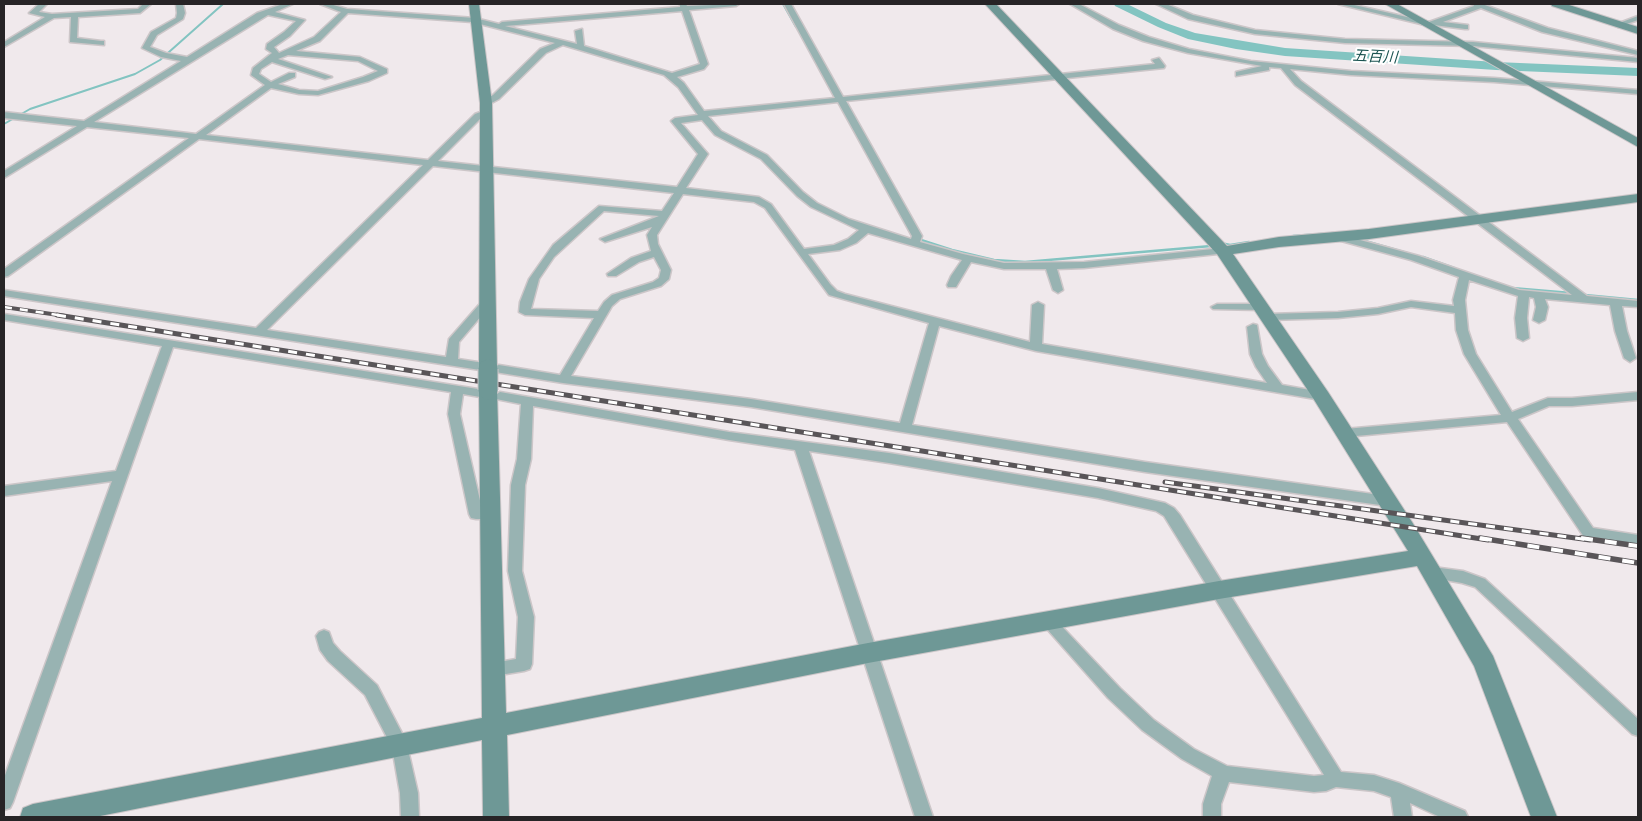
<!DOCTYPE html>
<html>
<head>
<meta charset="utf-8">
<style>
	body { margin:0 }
	#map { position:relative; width:1642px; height:821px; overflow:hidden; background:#f0e9ec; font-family:Literata,serif }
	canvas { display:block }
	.frame { position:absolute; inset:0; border:5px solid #272426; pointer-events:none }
</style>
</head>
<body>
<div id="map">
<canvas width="1642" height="821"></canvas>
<div class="frame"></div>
</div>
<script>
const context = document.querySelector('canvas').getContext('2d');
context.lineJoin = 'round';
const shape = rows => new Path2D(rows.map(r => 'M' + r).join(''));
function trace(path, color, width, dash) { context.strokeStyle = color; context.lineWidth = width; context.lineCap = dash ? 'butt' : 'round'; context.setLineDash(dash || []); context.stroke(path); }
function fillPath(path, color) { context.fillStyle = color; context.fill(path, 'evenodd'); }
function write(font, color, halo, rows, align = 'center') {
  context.font = font + ' Literata,"Noto Sans JP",serif'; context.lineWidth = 4; context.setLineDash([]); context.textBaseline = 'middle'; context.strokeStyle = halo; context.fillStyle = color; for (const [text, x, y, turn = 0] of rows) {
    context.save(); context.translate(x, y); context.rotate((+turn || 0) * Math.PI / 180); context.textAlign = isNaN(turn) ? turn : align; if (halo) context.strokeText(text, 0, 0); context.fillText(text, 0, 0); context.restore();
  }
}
trace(shape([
	[783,4,796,27],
	[4,124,30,109,135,74,160,60,223,4]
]), '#83c4c1', 2);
trace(shape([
	[1293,236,1334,233],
	[918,239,952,250,994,260,1025,262,1211,246],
	[1365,241,1407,253],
	[1221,243,1230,245,1249,242],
	[1423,257,1454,268],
	[1512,288,1571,293],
	[1585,295,1638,300]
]), '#83c4c1', 2.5);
fillPath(shape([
	[1114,4,1127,4,1166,23,1195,33,1285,48,1496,62,1638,68,1638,76,1496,70,1285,56,1236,49,1188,39,1158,27,1115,6,1114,4]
]), '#83c4c1');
const street = shape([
	[39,4,47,4,39,12,52,14,138,9,143,4,151,4,140,13,78,17,77,38,101,41,104,41,104,45,70,42,71,17,54,18,4,47,4,42,45,17,29,13,39,4],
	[176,4,183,4,185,13,183,19,157,35,150,47,166,53,187,57,257,13,283,4,293,4,275,12,305,20,290,36,274,47,279,53,314,37,341,12,320,4,330,4,347,9,475,18,499,24,502,22,680,7,680,4,686,4,687,6,739,4,736,6,689,10,708,64,704,69,677,77,684,83,704,111,835,98,784,4,791,4,843,97,1155,64,1152,60,1159,58,1165,66,1164,68,846,101,922,236,920,242,963,254,1004,263,1084,262,1223,248,1228,251,1227,253,1084,268,1057,269,1063,290,1058,293,1053,290,1046,269,1004,269,971,262,956,287,948,287,947,285,951,276,962,260,868,233,856,243,840,250,808,254,830,284,837,291,845,294,1030,342,1032,305,1038,302,1044,305,1042,344,1267,383,1256,367,1250,354,1247,327,1253,324,1257,325,1262,354,1268,366,1282,385,1321,392,1327,396,1321,400,1036,351,939,326,912,425,1145,462,1387,496,1392,498,1394,501,1392,504,1387,506,1145,472,751,407,563,383,495,372,493,369,495,366,499,365,560,375,594,318,525,315,519,312,520,302,529,279,553,245,599,206,662,211,674,193,433,166,267,330,446,357,449,339,484,299,488,298,494,301,459,342,458,359,484,363,486,366,480,370,4,296,4,290,256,328,423,165,199,139,8,276,4,277,4,269,189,138,87,127,4,178,4,171,77,126,4,118,4,112,84,121,181,61,161,57,142,48,151,32,176,18,177,13,176,4],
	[682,11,700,64,672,73,584,46,582,29,575,31,577,44,505,26,682,11],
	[348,13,472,22,555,43,540,49,493,95,483,101,482,103,486,106,499,99,546,53,563,45,664,75,678,87,698,115,675,118,671,121,698,154,677,187,438,161,481,118,489,115,490,113,486,110,475,114,428,160,206,135,271,88,299,94,318,95,369,81,387,73,387,69,360,57,296,51,320,41,348,13],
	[268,15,296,21,284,32,267,44,266,49,272,53,253,68,251,75,265,85,196,134,94,122,268,15],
	[288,55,358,61,378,71,363,77,318,91,299,90,278,84,295,77,295,73,289,73,271,82,259,74,261,69,272,62,325,79,332,77,278,59,288,55],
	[838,102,912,236,911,239,849,219,817,203,803,192,767,155,721,131,708,116,838,102],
	[702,120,715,135,761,159,797,196,811,207,859,230,848,239,834,245,804,249,771,204,759,197,686,188,708,154,681,123,702,120],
	[683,194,754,202,765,208,829,295,929,323,900,423,751,399,571,376,612,306,620,299,661,286,669,279,671,270,658,244,657,235,683,194],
	[604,211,659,216,600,239,605,242,652,227,647,235,651,251,631,258,607,274,608,276,616,276,639,262,654,257,661,270,659,278,653,282,612,295,604,302,598,311,531,309,539,279,554,257,604,211],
	[1070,4,1079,4,1119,25,1149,37,1189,49,1251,61,1351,71,1494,78,1638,90,1638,94,1494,82,1351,75,1290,69,1301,81,1587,296,1638,301,1638,307,1622,306,1627,331,1636,358,1630,362,1624,358,1615,331,1610,305,1545,299,1548,307,1545,320,1539,323,1533,320,1536,307,1534,298,1529,297,1527,318,1529,338,1523,341,1517,338,1515,318,1518,296,1469,280,1465,300,1468,330,1476,354,1512,412,1548,398,1572,398,1638,392,1638,400,1572,406,1549,406,1518,419,1593,528,1638,535,1638,545,1584,537,1507,422,1345,437,1340,436,1339,433,1345,429,1501,415,1464,354,1456,330,1455,313,1411,307,1378,314,1338,318,1268,320,1262,317,1268,314,1338,312,1378,308,1411,301,1454,306,1453,300,1459,277,1411,260,1334,239,1333,237,1338,234,1419,256,1519,290,1572,295,1295,85,1281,68,1269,67,1269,70,1236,76,1236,72,1262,66,1188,53,1143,41,1113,29,1070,4],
	[1156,4,1166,4,1193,15,1255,30,1345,39,1473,42,1638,58,1638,62,1473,46,1345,43,1255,34,1188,19,1156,4],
	[1338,4,1350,4,1429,22,1474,6,1473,4,1482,4,1548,28,1638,51,1638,55,1542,32,1481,8,1443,22,1468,25,1468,29,1465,29,1434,25,1429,26,1338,4],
	[1638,16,1638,20,1618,27,1614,25,1638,16],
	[1217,304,1262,304,1268,307,1262,310,1213,309,1211,307,1217,304],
	[4,314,484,390,486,393,484,396,480,397,463,394,460,414,482,509,496,510,498,514,496,518,491,519,476,519,471,518,469,514,448,414,451,392,173,347,13,802,10,808,4,810,4,778,112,481,4,496,4,486,116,471,162,346,4,320,4,314],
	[500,392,729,432,889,453,1098,488,1165,503,1174,508,1180,515,1341,772,1374,775,1399,783,1465,811,1468,817,1440,817,1410,803,1412,817,1394,817,1391,797,1374,791,1336,787,1326,791,1314,792,1229,782,1221,804,1221,817,1203,817,1203,804,1212,776,1182,759,1142,730,1108,698,1039,620,1042,616,1047,614,1052,616,1120,688,1154,720,1194,749,1227,766,1314,776,1324,775,1164,516,1156,511,1098,498,889,463,809,451,933,817,915,817,795,450,729,440,533,406,531,459,525,485,522,571,534,617,532,664,530,669,524,671,494,676,488,674,486,669,488,664,516,659,518,617,508,571,511,485,517,459,521,404,496,399,494,396,500,392],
	[1433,567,1463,571,1485,579,1638,719,1638,736,1632,734,1475,587,1462,583,1428,577,1426,573,1428,569,1433,567],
	[324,630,329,632,333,643,340,651,377,685,406,741,418,793,419,817,401,817,400,793,392,747,365,695,328,661,320,650,316,636,319,632,324,630]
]);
const secondary = shape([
	[469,4,479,4,492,103,497,369,494,373,488,375,482,373,479,369,480,103,469,4],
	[985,4,996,4,1227,246,1279,237,1369,229,1638,194,1638,202,1369,239,1279,247,1233,254,1328,392,1412,522,1493,656,1557,817,1531,817,1474,666,1417,566,1219,599,868,663,507,735,509,817,483,817,482,740,95,817,20,817,23,808,33,804,482,718,479,390,482,386,488,384,494,386,497,390,506,713,868,643,1219,581,1408,551,1313,398,1217,254,985,4],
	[1385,4,1397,4,1638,138,1638,147,1385,4],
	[1551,4,1566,4,1638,27,1638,34,1552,6,1551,4]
]);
trace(street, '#ccc6c8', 3);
trace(secondary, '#ccc6c8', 2);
fillPath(street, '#98b3b2');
fillPath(secondary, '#6e9896');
const railFar2 = shape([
	[4,307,65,316]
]);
const railFar1 = shape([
	[57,315,1488,540],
	[1165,482,1590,540]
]);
const rail = shape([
	[1480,538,1638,563],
	[1581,538,1638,546]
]);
trace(railFar2, '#595558', 4);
trace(railFar1, '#595558', 5);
trace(rail, '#595558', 5.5);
trace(railFar2, '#fff', 2.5, [8]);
trace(railFar1, '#fff', 3, [9]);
trace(rail, '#fff', 4, [12]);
const secondaryBridge = shape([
	[488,369,488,390]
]);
trace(secondaryBridge, '#ccc6c8', 21, []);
trace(secondaryBridge, '#6e9896', 19);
write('italic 15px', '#1a5351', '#fff', [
	["五百川",1375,57,3]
]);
</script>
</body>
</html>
